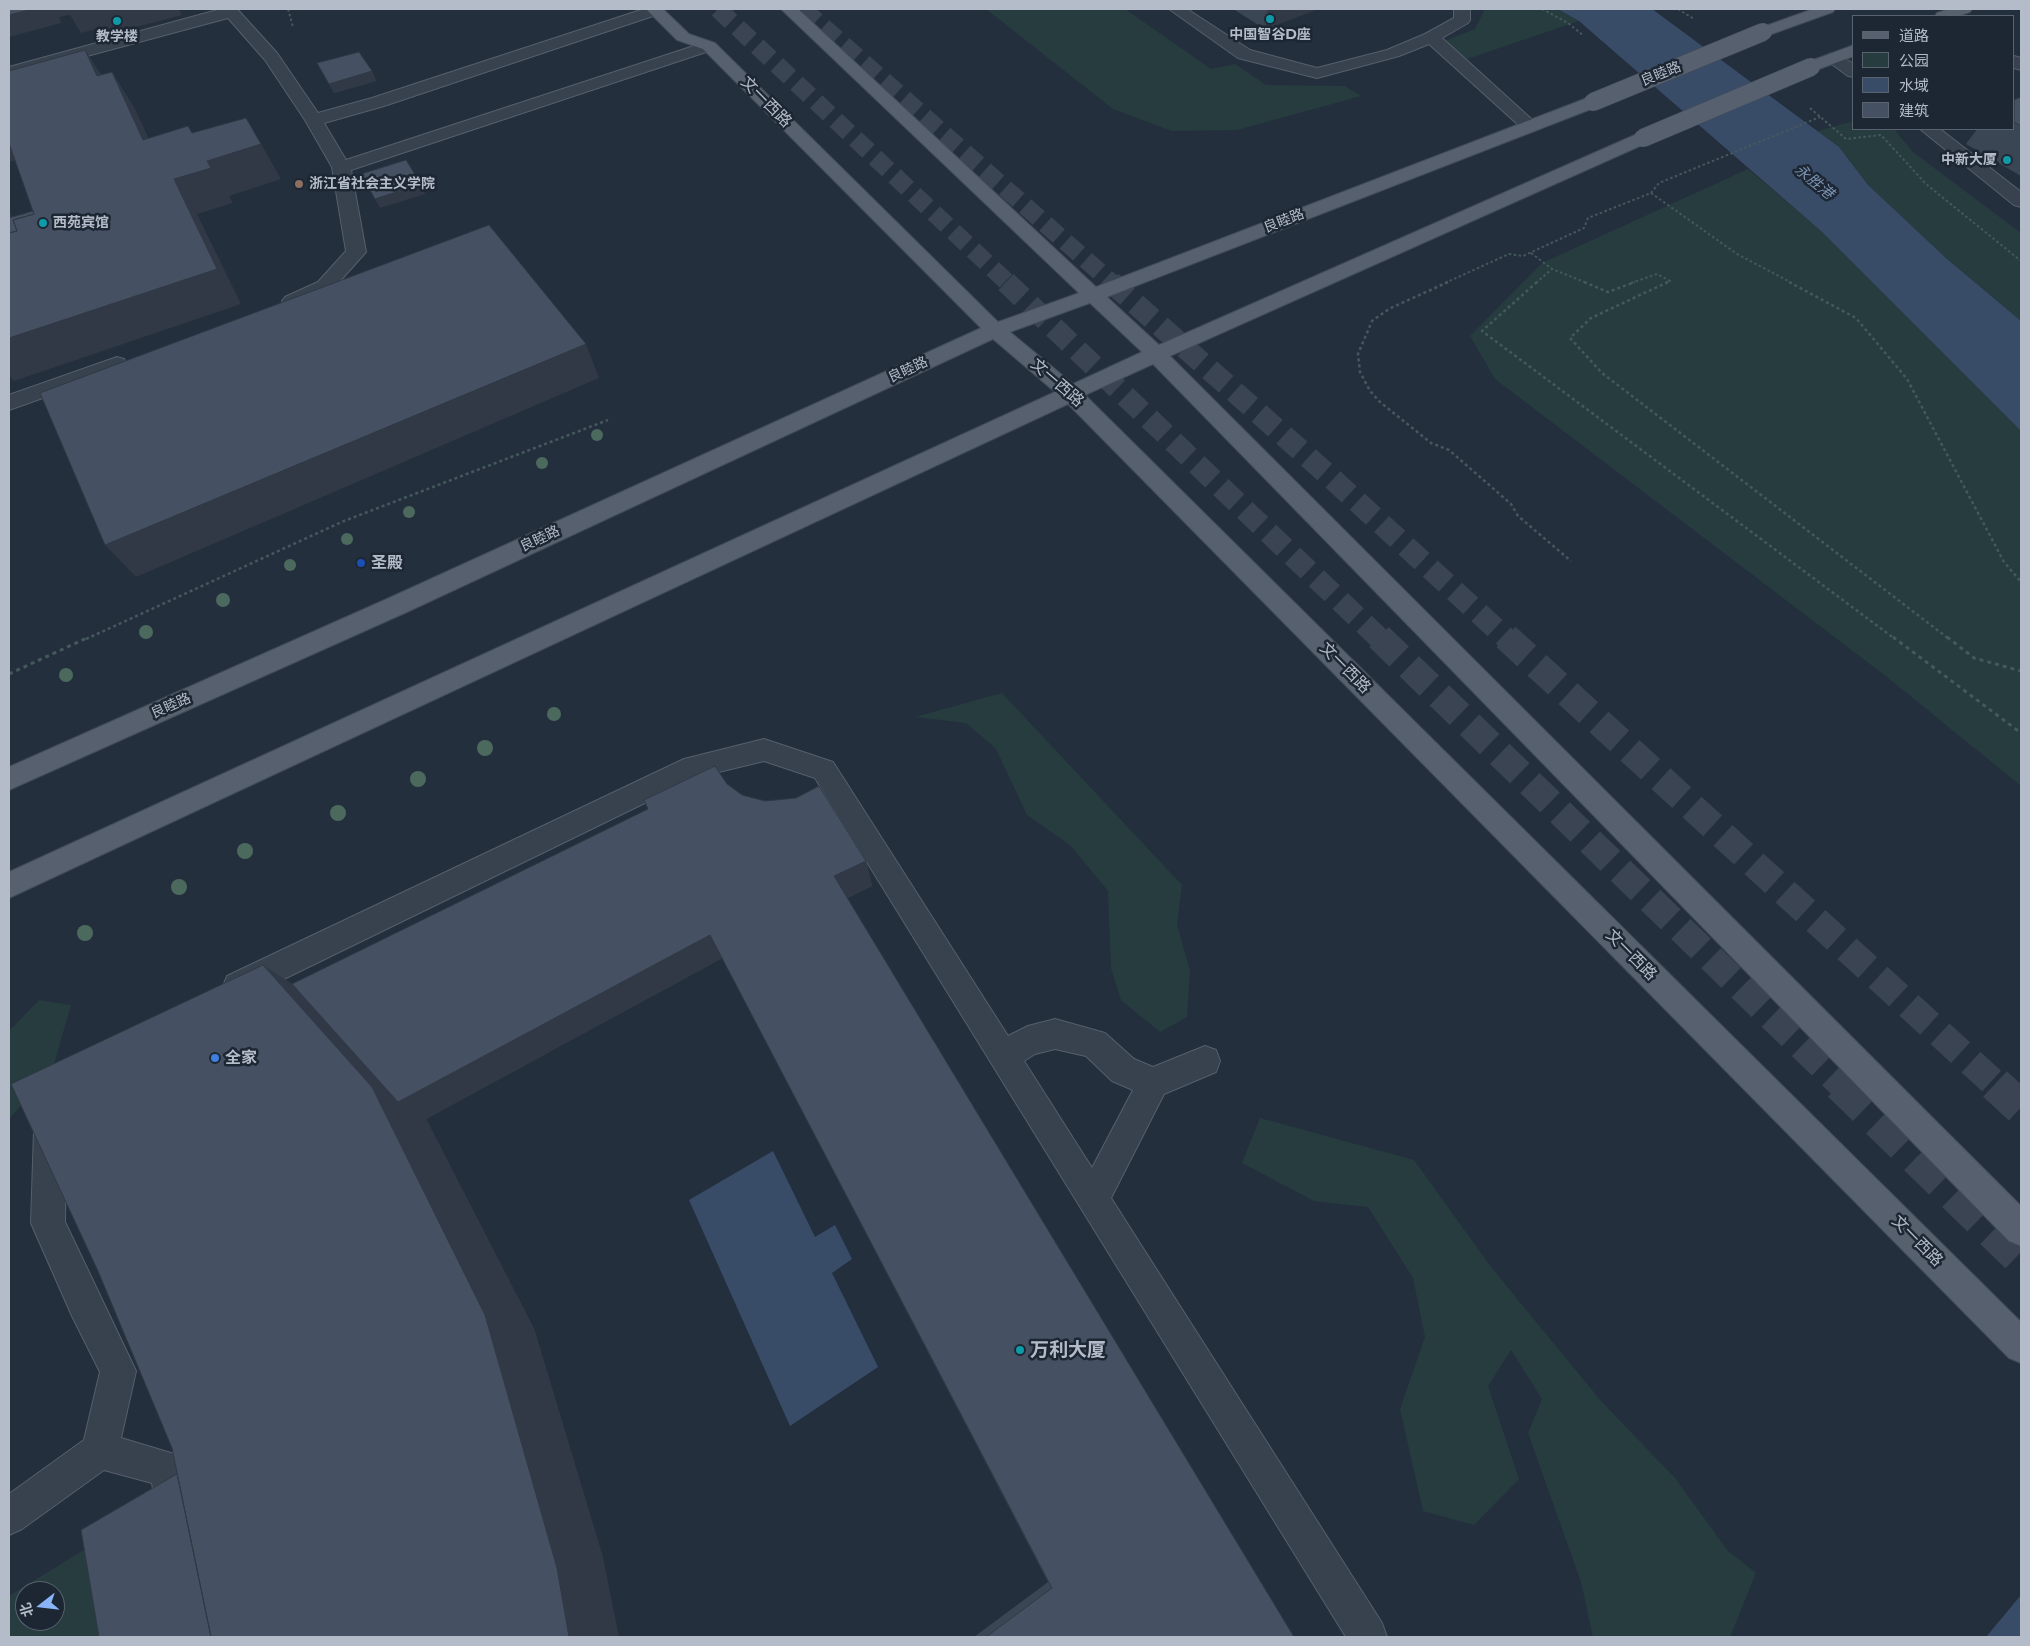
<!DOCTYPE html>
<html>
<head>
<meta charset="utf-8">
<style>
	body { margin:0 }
	#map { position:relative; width:2030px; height:1646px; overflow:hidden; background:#242f3e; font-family:Montserrat,"Noto Sans SC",sans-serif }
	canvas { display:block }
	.frame { position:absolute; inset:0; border:10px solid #b4bcc9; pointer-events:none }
	.legend { position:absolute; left:1852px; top:15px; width:162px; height:115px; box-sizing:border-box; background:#1d2633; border:1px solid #59626f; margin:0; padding:6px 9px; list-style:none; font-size:15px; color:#b4bcc9 }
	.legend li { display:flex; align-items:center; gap:10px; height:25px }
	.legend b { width:25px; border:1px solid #59626f }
	.north { position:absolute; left:15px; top:1581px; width:50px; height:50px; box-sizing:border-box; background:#1d2633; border:1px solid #59626f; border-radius:50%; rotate:254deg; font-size:14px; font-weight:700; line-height:20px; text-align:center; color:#b4bcc9 }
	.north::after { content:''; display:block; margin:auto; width:18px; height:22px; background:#8ab4f8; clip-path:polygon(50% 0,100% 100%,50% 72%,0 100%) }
</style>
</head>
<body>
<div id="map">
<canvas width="2030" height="1646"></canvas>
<div class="frame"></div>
<ul class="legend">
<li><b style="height:6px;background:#56606e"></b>道路</li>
<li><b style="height:14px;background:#263c3f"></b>公园</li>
<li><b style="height:14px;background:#394c67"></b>水域</li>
<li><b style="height:14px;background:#455162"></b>建筑</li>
</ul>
<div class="north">北</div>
</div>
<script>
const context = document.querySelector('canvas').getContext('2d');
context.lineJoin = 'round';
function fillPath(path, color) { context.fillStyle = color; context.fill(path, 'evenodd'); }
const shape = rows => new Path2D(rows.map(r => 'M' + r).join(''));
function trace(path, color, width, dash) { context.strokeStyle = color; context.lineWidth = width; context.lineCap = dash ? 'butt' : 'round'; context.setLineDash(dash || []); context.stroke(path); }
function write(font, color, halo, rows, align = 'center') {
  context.font = font + ' Montserrat,"Noto Sans SC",sans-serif'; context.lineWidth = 5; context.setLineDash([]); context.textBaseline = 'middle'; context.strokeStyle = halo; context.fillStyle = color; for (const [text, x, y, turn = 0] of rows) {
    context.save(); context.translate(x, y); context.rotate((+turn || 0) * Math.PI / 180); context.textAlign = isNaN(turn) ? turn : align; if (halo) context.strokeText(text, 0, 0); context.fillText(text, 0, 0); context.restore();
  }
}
fillPath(shape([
	[986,9,1125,9,1211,69,1235,64,1266,85,1345,86,1361,96,1237,130,1172,131,1113,109],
	[1485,9,1558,9,1579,21,1455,63,1432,46,1475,29],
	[1854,121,1854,129,1894,129,1913,152,2021,233,2021,321,1947,259,1868,185,1839,147,1817,131],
	[1748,169,1821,231,2021,431,2021,786,1887,677,1495,379,1470,336,1542,263],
	[1002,693,1182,885,1177,924,1190,971,1187,1017,1160,1032,1121,1000,1111,968,1108,891,1070,845,1027,815,996,749,966,723,915,717],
	[39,1000,71,1005,52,1071,9,1119,9,1031],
	[1260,1118,1414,1160,1491,1267,1601,1401,1675,1478,1728,1551,1756,1573,1730,1637,1593,1637,1581,1582,1528,1433,1542,1399,1511,1350,1488,1386,1519,1479,1474,1525,1423,1511,1400,1409,1425,1337,1413,1278,1368,1207,1314,1201,1242,1163],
	[121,1527,141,1637,9,1637,9,1596],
	[25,1591,55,1591,55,1621,25,1621]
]), '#263c3f');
fillPath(shape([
	[1558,9,1652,9,1839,147,1868,185,1947,259,2021,321,2021,431,1821,231,1579,21],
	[773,1151,815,1237,835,1225,852,1259,832,1273,878,1367,790,1426,689,1200],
	[2021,1595,2021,1637,1986,1637]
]), '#394c67');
trace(shape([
	[718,9,1008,283],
	[803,9,1112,283]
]), '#3a4453', 18, [18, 9]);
trace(shape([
	[1006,282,1380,639],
	[1111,282,1327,474,1507,639]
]), '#3a4453', 22, [22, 11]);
trace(shape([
	[1379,637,1842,1085],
	[1506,637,1996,1085]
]), '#3a4453', 28, [28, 14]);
trace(shape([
	[1840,1084,2021,1259],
	[1995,1084,2021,1108]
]), '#3a4453', 35, [35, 18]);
const minor = shape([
	[221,9,237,9,277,53,318,113,372,98,644,9,664,10,662,13,384,106,324,123,346,160,703,43,715,43,717,46,715,49,351,170,366,252,332,290,292,307,285,305,282,301,285,297,318,282,346,251,332,167,305,120,265,60,228,18,9,77,9,67,221,9],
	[1169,9,1187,9,1250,50,1317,68,1387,50,1425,34,1454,18,1454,9,1470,9,1470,20,1468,23,1442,38,1539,126,1536,130,1530,131,1524,130,1429,44,1399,56,1317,78,1238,58,1169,9],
	[1835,53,1854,64,1854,77,1848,76,1829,62,1827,58,1829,54,1835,53],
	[2014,56,2021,58,2021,70,2014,68,2014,56],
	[1920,129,1940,129,2021,192,2021,207,2014,205,1920,129],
	[117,357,124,359,127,364,124,369,9,410,9,395,117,357],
	[764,739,833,762,1008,1036,1028,1026,1055,1019,1105,1033,1134,1059,1153,1067,1205,1046,1216,1050,1220,1061,1216,1072,1164,1094,1111,1198,1382,1623,1387,1637,1346,1637,815,778,764,761,698,777,249,996,238,1000,227,996,223,986,227,976,684,759,764,739],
	[1055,1049,1086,1056,1112,1081,1133,1090,1092,1168,1024,1061,1035,1054,1055,1049],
	[52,1112,63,1117,68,1128,66,1133,65,1222,136,1371,121,1438,181,1456,186,1469,195,1514,189,1527,176,1533,163,1527,157,1514,152,1483,104,1470,22,1529,9,1535,9,1494,84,1440,100,1372,72,1316,31,1223,34,1131,41,1117,52,1112]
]);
const major = shape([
	[646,9,663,9,689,34,715,43,998,322,1079,293,781,9,798,9,1096,287,1587,98,1599,98,1602,102,1599,106,1107,297,1159,345,1637,134,1649,134,1652,138,1649,142,1170,356,2021,1206,2021,1246,2009,1241,1153,364,1085,395,2021,1322,2021,1363,2009,1358,1068,404,9,898,9,872,1055,392,993,339,407,612,9,790,9,767,389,598,981,328,703,49,677,40,646,9],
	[1090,303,1142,352,1073,384,1010,332,1090,303],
	[1813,9,1835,9,1833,12,1769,35,1763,37,1755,32,1757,29,1813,9],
	[1949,9,1972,9,1970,12,1958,16,1935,16,1937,13,1949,9],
	[1854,45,1854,56,1811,72,1805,71,1803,67,1805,63,1854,45]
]);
trace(minor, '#565f6c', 2);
trace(major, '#414a57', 2);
trace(shape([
	[288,9,293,27],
	[1542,9,1568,23,1584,36],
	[1678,9,1694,19],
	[1810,108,1846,139,1881,135,1926,184,2021,261],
	[1651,193,1737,254,1792,283],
	[1531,253,1552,269,1587,283],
	[1445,283,1509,254,1523,256,1584,228,1588,218,1651,193,1659,183,1820,117],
	[1536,283,1552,269],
	[1631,283,1657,274,1670,281,1665,283]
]), '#44595c', 2, [2.5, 2.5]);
trace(shape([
	[1448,282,1389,309,1372,321,1358,354,1360,372,1370,391,1380,402,1431,443,1449,450,1511,504,1518,516,1571,561],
	[1537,282,1482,331,1895,639],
	[1584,282,1608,292,1635,282],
	[1668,282,1591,318,1570,338,1602,373,1949,639],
	[1789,282,1856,318,1907,379,2004,562,2021,582],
	[86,639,344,521,608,420]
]), '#44595c', 2.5, [3, 3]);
trace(shape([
	[1893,637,2021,733],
	[1947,637,1974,658,2021,671],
	[9,674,89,637]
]), '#44595c', 3, [4, 4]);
fillPath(minor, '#38414e');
fillPath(major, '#56606e');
const majorBridge = shape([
	[1593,102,1763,32],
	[1643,138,1811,67]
]);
trace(majorBridge, '#414a57', 19, []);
trace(majorBridge, '#56606e', 18);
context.fillStyle = '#4b6a5d';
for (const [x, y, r] of [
	[597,435,6],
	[542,463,6],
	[409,512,6],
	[347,539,6],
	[290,565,6],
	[223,600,7],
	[146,632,7],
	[66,675,7],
	[554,714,7],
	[485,748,8],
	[418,779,8],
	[338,813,8],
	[245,851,8],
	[179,887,8],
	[85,933,8]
]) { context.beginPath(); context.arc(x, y, r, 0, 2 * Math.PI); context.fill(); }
fillPath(shape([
	[1233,9,1318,9,1265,29],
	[317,63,372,71,376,81,334,93],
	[2021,97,2021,176,1966,144,1977,129,2014,129,2014,100],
	[727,784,742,795,866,861,872,886,847,898,1294,1637,974,1637,1048,1582,722,958,426,1119,534,1329,603,1558,177,1474,263,965,292,984]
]), '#3b4654');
fillPath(shape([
	[33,9,179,9,182,15,105,35,100,28,81,33,70,15,59,17,61,23,9,37,9,15],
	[1268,9,1318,9,1265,29],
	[85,50,108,85,97,76],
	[372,71,376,81,334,93,329,84],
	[112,72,134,107,166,175,143,140],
	[246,118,281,179,229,196,233,203,197,214,241,304,14,381,9,375,9,338,174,179,192,133,188,126,209,160],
	[9,132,28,157,9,162],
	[421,184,425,194,380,208,375,199],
	[9,208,15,228,9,220],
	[586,344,599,378,136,577,105,545],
	[866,861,872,886,842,901,834,876],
	[710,935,723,958,426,1119,534,1329,603,1558,619,1637,569,1637,263,965,324,1005]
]), '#303945');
const building = shape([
	[9,9,33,9,9,15,9,9],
	[85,50,97,76,112,72,143,140,188,126,192,133,246,118,261,144,207,161,211,168,174,179,217,269,9,338,9,233,17,231,13,220,34,214,9,143,9,71,85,50],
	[359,52,372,71,329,84,317,63,359,52],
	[2021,97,2021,126,2014,122,2014,100,2021,97],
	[406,160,421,184,375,199,361,174,406,160],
	[33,211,34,214,13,220,17,231,9,233,9,218,33,211],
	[489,225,586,344,105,545,40,393,489,225],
	[715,766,727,784,742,795,765,801,796,798,819,786,866,861,834,876,1294,1637,986,1637,1052,1588,710,935,398,1102,292,984,648,809,644,800,715,766],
	[263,965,372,1087,485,1315,557,1568,569,1637,211,1637,172,1448,98,1271,11,1084,263,965],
	[177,1474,211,1637,99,1637,81,1530,177,1474]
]);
fillPath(building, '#455162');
trace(building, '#303945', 1);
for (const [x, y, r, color] of [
	[1270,19,5,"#0f9aa8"],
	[117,21,5,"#0f9aa8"],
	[2007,160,5,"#0f9aa8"],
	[299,184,5,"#8d6e63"],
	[43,223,5,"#0f9aa8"],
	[361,563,5,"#1a4fb4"],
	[215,1058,5,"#3f7fe0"],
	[1020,1350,5,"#0f9aa8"]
]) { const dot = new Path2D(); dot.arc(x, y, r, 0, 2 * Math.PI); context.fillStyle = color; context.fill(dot); trace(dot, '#1d2633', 2); }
write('bold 14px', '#b4bcc9', '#1d2633', [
	["中国智谷D座",1270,35],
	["教学楼",117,37],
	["中新大厦",1997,160,"right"],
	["浙江省社会主义学院",309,184,"left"],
	["西苑宾馆",53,223,"left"]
]);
write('14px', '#b4bcc9', '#1d2633', [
	["良睦路",1661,74,-22],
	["良睦路",1284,221,-21],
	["良睦路",908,370,-25],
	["良睦路",540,539,-25],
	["良睦路",171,706,-24]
]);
write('italic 15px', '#7c92b1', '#1d2633', [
	["永胜港",1814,182,39]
]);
write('16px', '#b4bcc9', '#1d2633', [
	["文一西路",766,102,45],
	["文一西路",1057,383,41],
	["文一西路",1345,668,45],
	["文一西路",1631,955,45],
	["文一西路",1917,1241,45]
]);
write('bold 16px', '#b4bcc9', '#1d2633', [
	["圣殿",371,563],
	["全家",225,1058]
], 'left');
write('bold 19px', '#b4bcc9', '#1d2633', [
	["万利大厦",1030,1350]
], 'left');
</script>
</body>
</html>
